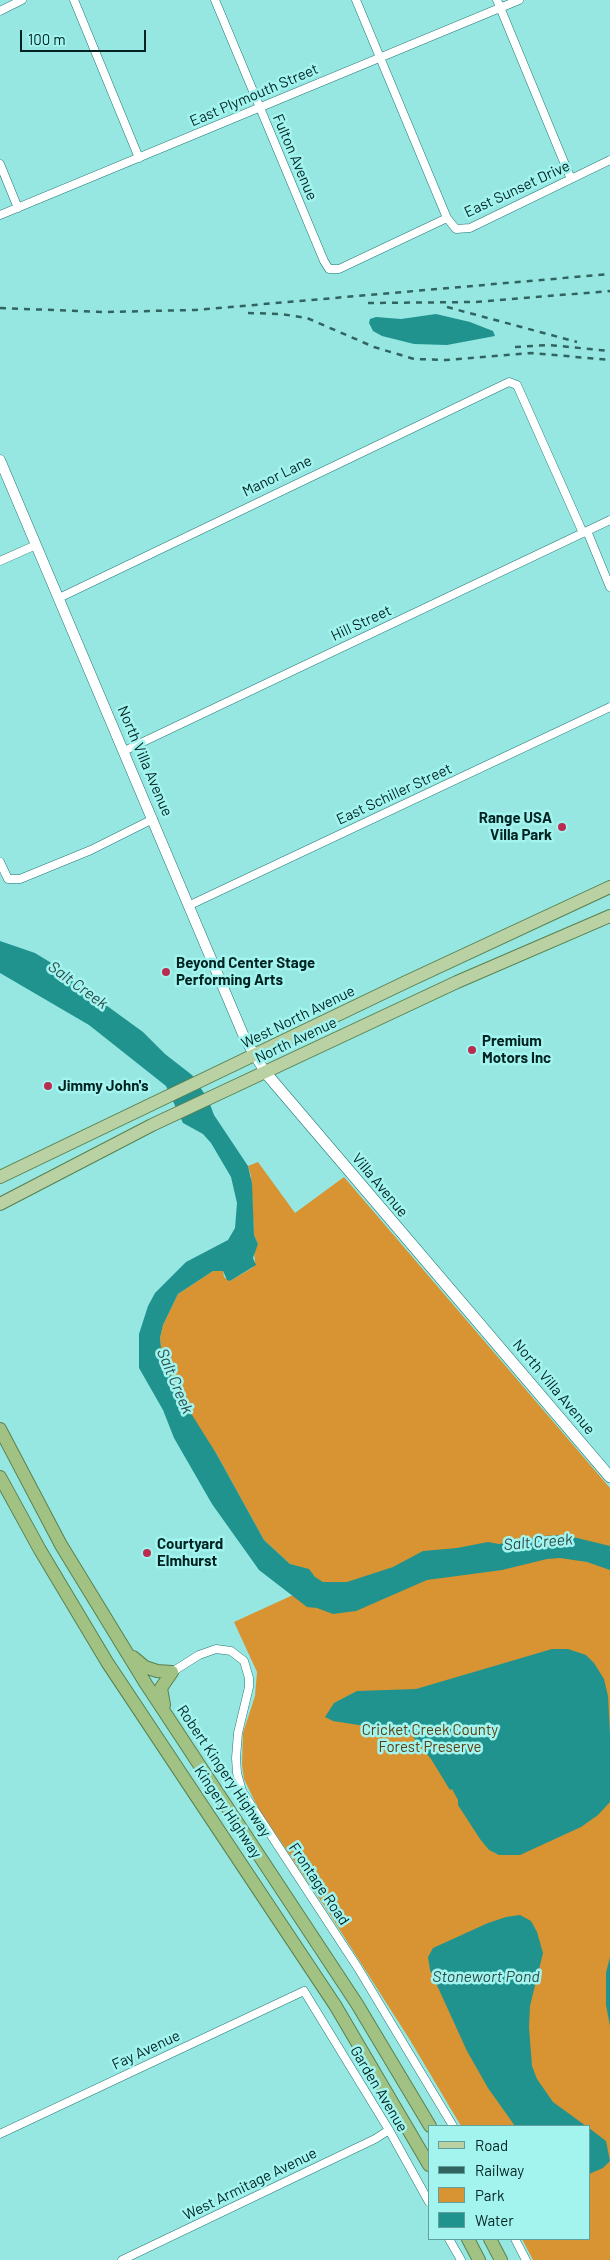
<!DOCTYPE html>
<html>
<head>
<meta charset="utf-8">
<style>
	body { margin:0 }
	#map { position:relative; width:610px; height:2260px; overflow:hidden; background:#96e7e2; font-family:Barlow,sans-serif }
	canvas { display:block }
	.legend { position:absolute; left:428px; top:2125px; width:162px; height:115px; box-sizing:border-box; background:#a3f4ef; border:1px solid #62a09d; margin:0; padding:6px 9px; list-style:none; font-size:15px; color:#002322 }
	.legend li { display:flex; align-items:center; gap:10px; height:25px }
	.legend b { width:25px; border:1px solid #62a09d }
	.scale { position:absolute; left:20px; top:30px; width:126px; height:22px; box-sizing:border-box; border:2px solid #002322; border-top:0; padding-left:6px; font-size:15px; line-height:18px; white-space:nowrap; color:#002322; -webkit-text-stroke:4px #a3f4ef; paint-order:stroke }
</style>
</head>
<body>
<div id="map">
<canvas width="610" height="2260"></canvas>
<ul class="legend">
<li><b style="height:6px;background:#b9d1a3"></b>Road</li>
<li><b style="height:6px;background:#316360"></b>Railway</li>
<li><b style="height:14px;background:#d89332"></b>Park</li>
<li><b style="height:14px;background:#20938f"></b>Water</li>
</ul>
<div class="scale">100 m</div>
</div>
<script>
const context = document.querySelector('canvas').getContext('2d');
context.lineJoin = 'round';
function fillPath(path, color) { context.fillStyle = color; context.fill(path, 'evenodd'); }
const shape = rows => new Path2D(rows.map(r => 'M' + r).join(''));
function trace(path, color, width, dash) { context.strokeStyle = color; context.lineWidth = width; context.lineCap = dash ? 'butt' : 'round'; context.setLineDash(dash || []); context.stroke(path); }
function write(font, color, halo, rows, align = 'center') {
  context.font = font + ' Barlow,sans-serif'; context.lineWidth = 5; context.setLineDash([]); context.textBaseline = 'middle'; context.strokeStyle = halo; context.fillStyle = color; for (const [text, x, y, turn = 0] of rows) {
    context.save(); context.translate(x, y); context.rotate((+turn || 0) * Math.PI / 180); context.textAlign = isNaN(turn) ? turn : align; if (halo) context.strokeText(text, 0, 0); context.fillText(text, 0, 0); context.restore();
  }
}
fillPath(shape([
	[258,1162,295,1213,344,1177,610,1488,610,2260,533,2260,522,2239,589,2239,589,2126,461,2126,410,2040,327,1910,258,1808,244,1779,242,1765,243,1733,255,1696,257,1672,234,1622,293,1595,290,1564,264,1540,216,1453,190,1414,162,1356,160,1338,163,1325,178,1294,213,1271,218,1269,223,1271,224,1277,230,1281,252,1268,255,1262,254,1251,258,1244,254,1235,251,1176,248,1166]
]), '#d89332');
fillPath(shape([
	[436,314,470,322,493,331,495,336,447,345,414,344,382,336,373,331,369,323,370,319,376,317,401,319],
	[0,941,35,953,53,964,70,979,143,1032,165,1054,192,1075,208,1099,214,1115,248,1166,252,1183,254,1235,258,1244,253,1258,256,1265,230,1281,227,1280,223,1271,213,1271,178,1294,163,1325,160,1338,162,1356,180,1396,216,1453,264,1540,290,1564,309,1569,315,1577,323,1582,347,1582,393,1567,423,1551,457,1548,488,1542,499,1544,543,1536,565,1535,610,1546,610,1570,587,1562,560,1558,547,1559,502,1570,427,1580,356,1611,333,1614,317,1608,307,1607,259,1570,212,1504,174,1438,163,1410,139,1368,139,1334,148,1306,155,1293,186,1262,228,1240,235,1228,237,1203,231,1177,211,1143,203,1134,183,1123,166,1086,89,1025,0,973],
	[552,1649,568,1649,586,1655,594,1663,604,1679,608,1696,610,1734,610,1802,598,1815,581,1827,520,1855,499,1855,489,1850,480,1839,458,1805,458,1800,452,1789,450,1790,431,1759,410,1733,333,1721,325,1717,334,1703,357,1691,416,1689],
	[520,1915,531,1921,537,1932,543,1953,530,2006,529,2027,532,2066,537,2079,553,2102,586,2126,515,2126,488,2088,467,2051,430,1970,428,1957,433,1948,488,1923,506,1917],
	[610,1957,610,2026,606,2005,606,1973],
	[589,2128,606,2141,610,2161,603,2168,589,2174]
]), '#20938f');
const minor = shape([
	[74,0,139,158],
	[215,0,324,261,329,269,339,269,447,218],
	[356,0,447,218,456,229,470,228,610,160],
	[497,0,571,179],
	[0,11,22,0],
	[0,164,18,208],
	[0,215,519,0],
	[587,531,610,587],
	[0,561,36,545],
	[59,598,509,382,517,385,583,533],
	[124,751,610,520],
	[0,862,8,879,20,879,91,850,153,819],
	[190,905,610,707],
	[172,1672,199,1655,216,1649,231,1651,244,1661,249,1678,249,1687,238,1733,236,1758,237,1773,242,1791,358,1968,453,2126],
	[0,2134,304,1991,389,2130,429,2202],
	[449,2239,461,2260],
	[515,2239,526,2260],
	[122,2260,375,2139,389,2130]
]);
const tertiary = shape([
	[0,460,245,1039,265,1072]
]);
const secondary = shape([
	[265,1072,610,1477]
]);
const primary = shape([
	[0,1177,406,982,610,887],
	[0,1204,152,1125,457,982,610,916]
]);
const trunk = shape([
	[0,1429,61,1545,146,1684,357,2004,430,2126],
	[0,1477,40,1550,107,1662,335,2005,429,2165],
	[133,1657,145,1667,157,1671,172,1672],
	[164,1705,161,1688,172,1672],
	[468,2239,479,2260],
	[490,2239,501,2260]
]);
trace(minor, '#227875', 9);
trace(tertiary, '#227875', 11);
trace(secondary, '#227875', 12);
trace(primary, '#5a804e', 14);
trace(trunk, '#5a804e', 14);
trace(minor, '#fff', 8);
trace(tertiary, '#fff', 10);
trace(secondary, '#fff', 11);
trace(primary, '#b9d1a3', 12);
trace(trunk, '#a2c284', 12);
trace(shape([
	[368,303,475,302,610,291],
	[447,307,577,342],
	[0,308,104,312,196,310,610,274],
	[248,313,281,314,307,318,374,347,414,359,446,360,532,353,610,360],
	[515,347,549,345,610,351]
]), '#316360', 2.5, [6, 6]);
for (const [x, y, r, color] of [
	[562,827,5,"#bb2b50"],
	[166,972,5,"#bb2b50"],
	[472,1050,5,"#bb2b50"],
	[48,1086,5,"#bb2b50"],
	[147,1553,5,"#bb2b50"]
]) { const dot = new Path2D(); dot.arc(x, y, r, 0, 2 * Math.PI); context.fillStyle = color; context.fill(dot); trace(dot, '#a3f4ef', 2); }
write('15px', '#002322', '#a3f4ef', [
	["East Plymouth Street",254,95,-23],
	["Fulton Avenue",295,157,67],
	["East Sunset Drive",517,189,-25],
	["Manor Lane",277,476,-26],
	["Hill Street",361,623,-25],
	["North Villa Avenue",145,761,67],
	["East Schiller Street",394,794,-25],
	["West North Avenue",298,1017,-26],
	["North Avenue",296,1040,-25],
	["Villa Avenue",380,1185,50],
	["North Villa Avenue",554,1387,50],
	["Robert Kingery Highway",224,1771,56],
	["Kingery Highway",228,1812,56],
	["Frontage Road",319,1884,56],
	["Fay Avenue",146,2050,-25],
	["Garden Avenue",379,2089,59],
	["West Armitage Avenue",250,2184,-26]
]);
write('bold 15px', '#002322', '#a3f4ef', [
	["Range USA",552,818,"right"],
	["Villa Park",552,835,"right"],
	["Beyond Center Stage",176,963],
	["Performing Arts",176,980],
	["Premium",482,1041],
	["Motors Inc",482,1058],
	["Jimmy John's",58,1086],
	["Courtyard",157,1544],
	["Elmhurst",157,1561]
], 'left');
write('15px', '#5e3d0d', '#a3f4ef', [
	["Cricket Creek County",430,1730],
	["Forest Preserve",430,1747]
]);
write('italic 16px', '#2d4d4b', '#a3f4ef', [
	["Salt Creek",78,985,36],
	["Salt Creek",175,1381,67],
	["Salt Creek",538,1542,-5],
	["Stonewort Pond",486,1977]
]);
</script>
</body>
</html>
